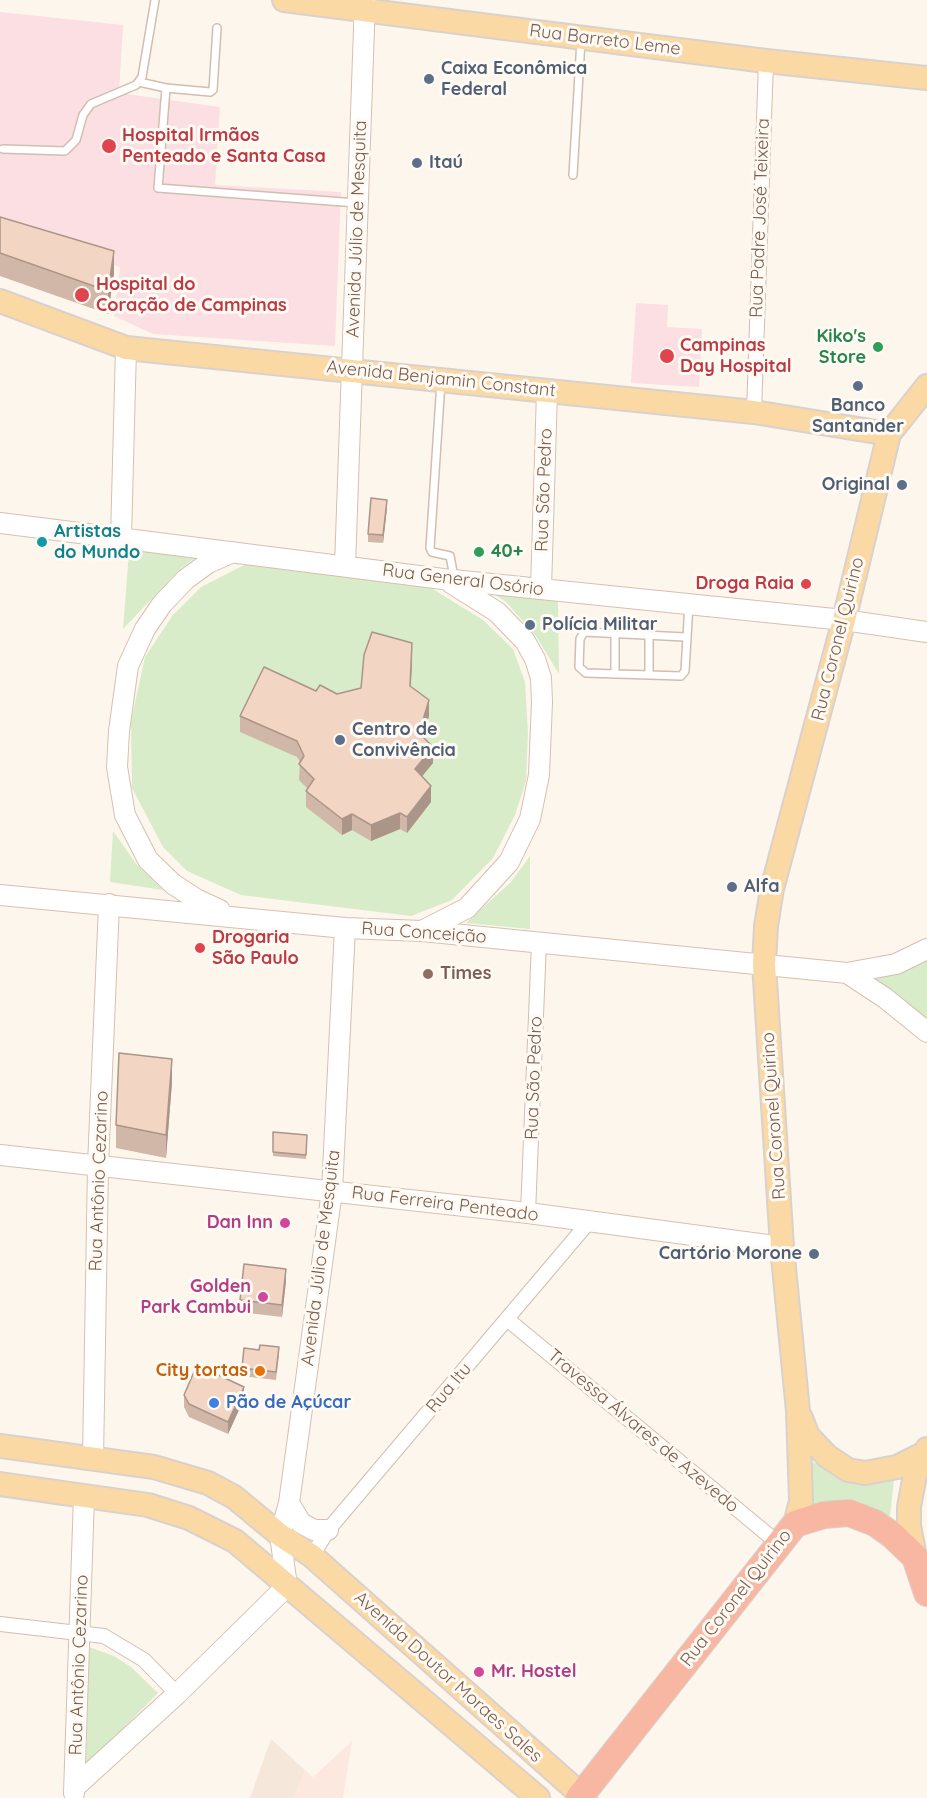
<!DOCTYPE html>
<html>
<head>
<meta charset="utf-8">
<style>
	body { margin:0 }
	canvas { display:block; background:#fdf6ec }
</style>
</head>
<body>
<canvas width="927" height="1798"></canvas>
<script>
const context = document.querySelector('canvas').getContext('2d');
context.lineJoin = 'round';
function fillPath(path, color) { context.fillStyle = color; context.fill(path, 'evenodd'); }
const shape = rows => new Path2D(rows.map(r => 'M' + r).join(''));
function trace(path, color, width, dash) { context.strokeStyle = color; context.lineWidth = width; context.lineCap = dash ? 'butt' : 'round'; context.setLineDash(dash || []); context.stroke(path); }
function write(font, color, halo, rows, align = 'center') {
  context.font = font + ' Quicksand,sans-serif'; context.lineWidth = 6; context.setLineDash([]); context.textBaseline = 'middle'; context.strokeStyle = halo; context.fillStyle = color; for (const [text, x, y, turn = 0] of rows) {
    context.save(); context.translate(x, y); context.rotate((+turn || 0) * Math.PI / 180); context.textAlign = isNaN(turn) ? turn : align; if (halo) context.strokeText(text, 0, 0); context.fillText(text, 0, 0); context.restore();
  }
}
fillPath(shape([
	[271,1739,305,1770,294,1798,250,1798]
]), '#f5e8da');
fillPath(shape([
	[352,1741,343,1798,294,1798,305,1770,313,1777]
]), '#fde8e0');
fillPath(shape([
	[0,12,123,25,119,93,220,107,215,185,341,192,335,346,153,334,114,316,120,267,0,222],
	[636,303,668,305,667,327,702,329,699,387,631,383]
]), '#fbdfe3');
fillPath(shape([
	[130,539,205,551,181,568,123,629],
	[254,560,423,583,483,620,513,649,525,682,528,733,526,781,515,815,493,858,452,900,411,916,241,895,187,871,163,847,132,788,131,721,145,657,173,615,201,587],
	[480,585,558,600,559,674,536,636,506,602],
	[113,831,137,865,163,890,110,882],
	[530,856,530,929,466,923,511,882],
	[927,958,927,1017,926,1019,870,977],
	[807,1460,857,1480,894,1479,890,1516,852,1507,808,1510],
	[89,1647,114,1656,131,1667,158,1693,86,1766]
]), '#d8ecc9');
const lane = shape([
	[139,82,166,88,158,188,357,203],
	[166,88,210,92,213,90,217,28],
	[3,149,65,151,76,140,83,115,91,104,136,85,142,77,155,0],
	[573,175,581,40],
	[441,382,430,548,432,552,450,556,454,577],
	[685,637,584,632,580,639,579,667,586,673,681,676,685,671,689,604],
	[615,674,615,634],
	[649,675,649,635]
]);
const street = shape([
	[754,412,766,61],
	[528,1213,539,942],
	[507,1319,778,1543],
	[312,1556,328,1530,588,1223],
	[0,1624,104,1636,144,1660,177,1694]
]);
const secondary = shape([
	[0,523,443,579,844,620,927,632],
	[121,538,126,348],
	[345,566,365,0],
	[541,589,547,391],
	[0,895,345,928,422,931,847,973,896,964,927,949],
	[220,910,196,899,173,884,148,860,125,815,117,767,119,731,128,666,145,629,162,604,186,579,208,563,233,552],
	[422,931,467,908,509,862,530,819,539,775,542,702,541,678,535,659,525,641,497,612,451,583],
	[847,973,885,998,927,1032],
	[0,1155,528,1213,782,1247],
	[93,1459,98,1166,109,904],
	[289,1503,301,1523,314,1530,328,1530],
	[75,1787,177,1694,287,1586,280,1535,289,1503,332,1191,345,928],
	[74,1793,84,1496]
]);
const primary = shape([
	[284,0,766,61,927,78],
	[0,301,126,348,754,412,889,434],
	[801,1418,808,1436,827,1456,848,1470,865,1473,897,1467,925,1453],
	[0,1446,154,1467,208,1483,234,1497,280,1535,312,1556,585,1798],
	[0,1484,148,1505,189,1518,235,1541,538,1798],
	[795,1524,801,1501,798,1411,782,1247,764,964,766,926,772,889,844,620,889,434,927,386],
	[915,1557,909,1526,909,1507,915,1475,927,1449]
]);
const highway = shape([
	[579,1798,795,1524,824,1515,849,1513,875,1523,892,1535,915,1557,927,1593]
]);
trace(lane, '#d1beb0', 10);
trace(street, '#d1beb0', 16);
trace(secondary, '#d6c0b0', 22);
trace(primary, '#dad1cd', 26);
trace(highway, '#dad1cd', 28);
trace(lane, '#fff', 7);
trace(street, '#fff', 14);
trace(secondary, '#fff', 20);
trace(primary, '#fbd9a5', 22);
trace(highway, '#f7b7a3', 26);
fillPath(shape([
	[0,217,114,274,108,314,0,276],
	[387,508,383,543,368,542,368,534],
	[412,659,411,687,429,716,422,737,433,763,422,776,431,802,407,833,400,829,371,841,352,830,342,835,306,807,306,791,308,789,299,780,300,762,297,757,240,732,240,716,316,691,337,694,361,688],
	[172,1082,166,1158,116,1148,116,1125],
	[273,1132,307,1135,306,1159,273,1156],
	[286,1281,282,1317,240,1312,240,1300],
	[279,1355,276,1380,242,1376,242,1368],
	[184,1395,244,1399,228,1434,189,1417,184,1407]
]), '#d1b7a8');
fillPath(shape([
	[114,251,114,274,108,314,108,291],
	[387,500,387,508,383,543,383,535],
	[412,643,412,659,410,702,410,686],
	[429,700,429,716,419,749,419,733],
	[433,747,433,763,415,785,415,769],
	[431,786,431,802,407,833,407,817],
	[400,813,400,829,371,841,371,825],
	[352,814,352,830,342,835,342,819],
	[172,1059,172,1082,166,1158,166,1135],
	[286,1269,286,1281,282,1317,282,1305],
	[244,1387,244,1399,228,1434,228,1422]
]), '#aa9588');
const building = shape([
	[0,217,114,251,108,291,0,253,0,217],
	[371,498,387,500,383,535,368,534,371,498],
	[372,632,412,643,410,686,429,700,419,733,433,747,415,769,431,786,407,817,400,813,371,825,352,814,342,819,306,791,314,779,299,764,304,756,297,741,240,716,264,667,316,691,320,685,337,694,361,688,364,655,372,632],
	[119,1053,172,1059,166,1135,116,1125,119,1053],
	[273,1132,307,1135,306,1155,273,1152,273,1132],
	[244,1264,286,1269,282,1305,240,1300,244,1264],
	[260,1345,279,1347,276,1372,242,1368,244,1348,259,1350,260,1345],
	[197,1365,244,1387,228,1422,189,1404,184,1395,197,1365]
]);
fillPath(building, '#f3d5c3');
trace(building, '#aa9588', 1.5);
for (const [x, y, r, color] of [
	[429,79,6,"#5c6f8a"],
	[109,146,8,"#e0444e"],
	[417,163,6,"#5c6f8a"],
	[82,295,8,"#e0444e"],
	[878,347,6,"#2e9e5b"],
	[667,356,8,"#e0444e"],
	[858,386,6,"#5c6f8a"],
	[902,485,6,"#5c6f8a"],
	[42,542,6,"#0f9aa8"],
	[479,552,6,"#2e9e5b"],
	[806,584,6,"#e0444e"],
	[530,625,6,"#5c6f8a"],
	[340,740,6,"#5c6f8a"],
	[732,887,6,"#5c6f8a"],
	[200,948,6,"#e0444e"],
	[428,974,6,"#8d6e63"],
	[285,1223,6,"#d1479c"],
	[814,1254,6,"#5c6f8a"],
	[263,1297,6,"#d1479c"],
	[260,1371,6,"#e8710a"],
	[214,1403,6,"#3f7fe0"],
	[479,1672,6,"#d1479c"]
]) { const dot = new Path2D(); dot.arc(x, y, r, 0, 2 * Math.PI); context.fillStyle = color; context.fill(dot); trace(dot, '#fffaf3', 2); }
write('18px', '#7a5c4d', '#fffaf3', [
	["Rua Barreto Leme",605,40,7],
	["Rua Padre José Teixeira",760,218,-88],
	["Avenida Júlio de Mesquita",357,229,-88],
	["Avenida Benjamin Constant",441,379,6],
	["Rua São Pedro",544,490,-88],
	["Rua General Osório",463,580,7],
	["Rua Coronel Quirino",838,639,-76],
	["Rua Conceição",424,933,4],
	["Rua São Pedro",534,1078,-88],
	["Rua Coronel Quirino",774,1116,-94],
	["Rua Antônio Cezarino",99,1181,-88],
	["Rua Ferreira Penteado",445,1204,7],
	["Avenida Júlio de Mesquita",321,1258,-83],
	["Rua Itu",449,1388,-50],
	["Travessa Álvares de Azevedo",643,1431,40],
	["Rua Coronel Quirino",736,1598,-52],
	["Rua Antônio Cezarino",79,1665,-88],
	["Avenida Doutor Moraes Sales",448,1677,42]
]);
write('bold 18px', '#4e5e75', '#fffaf3', [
	["Caixa Econômica",441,69],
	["Federal",441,90],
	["Itaú",429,163],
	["Banco",858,406,"center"],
	["Santander",858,427,"center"],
	["Original",890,485,"right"],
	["Polícia Militar",542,625],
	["Centro de",352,730],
	["Convivência",352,751],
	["Alfa",744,887],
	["Cartório Morone",802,1254,"right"]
], 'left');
write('bold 18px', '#be3a42', '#fffaf3', [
	["Hospital Irmãos",122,136],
	["Penteado e Santa Casa",122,157],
	["Hospital do",96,285],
	["Coração de Campinas",96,306],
	["Campinas",680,346],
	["Day Hospital",680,367],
	["Droga Raia",794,584,"right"],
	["Drogaria",212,938],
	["São Paulo",212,959]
], 'left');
write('bold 18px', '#27864d', '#fffaf3', [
	["Kiko's",866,337],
	["Store",866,358],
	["40+",491,552,"left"]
], 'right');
write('bold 18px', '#0d838f', '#fffaf3', [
	["Artistas",54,532],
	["do Mundo",54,553]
], 'left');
write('bold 18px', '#785e54', '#fffaf3', [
	["Times",440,974]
], 'left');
write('bold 18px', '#b23c85', '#fffaf3', [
	["Dan Inn",273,1223],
	["Golden",251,1287],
	["Park Cambui",251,1308],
	["Mr. Hostel",491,1672,"left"]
], 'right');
write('bold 18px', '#c56008', '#fffaf3', [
	["City tortas",248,1371]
], 'right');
write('bold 18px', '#366cbe', '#fffaf3', [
	["Pão de Açúcar",226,1403]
], 'left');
</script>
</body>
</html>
